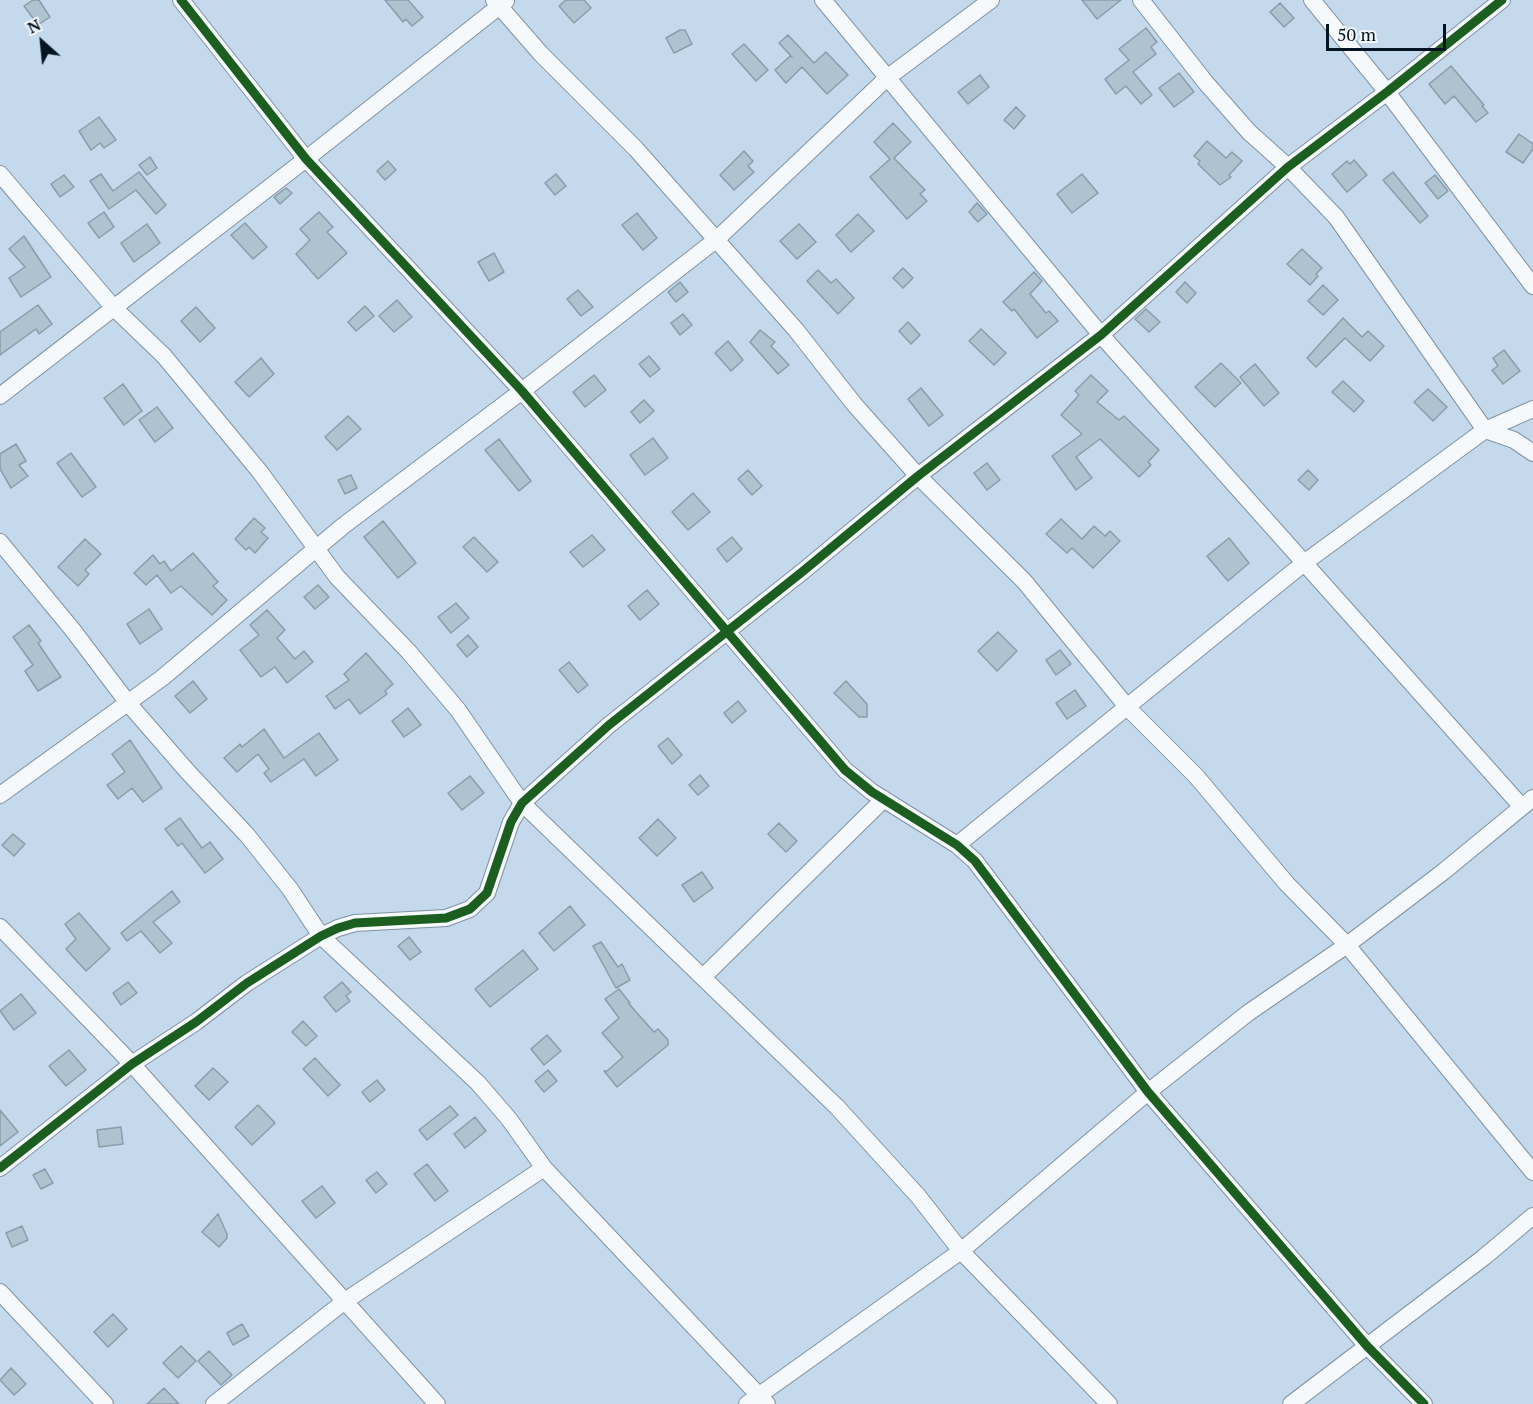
<!DOCTYPE html>
<html>
<head>
<meta charset="utf-8">
<style>
	body { margin:0 }
	#map { position:relative; width:1533px; height:1404px; overflow:hidden; background:#c5d9ec; font-family:"PT Serif",serif }
	canvas { display:block }
	.north { position:absolute; left:12px; top:12px; width:60px; height:60px; -webkit-text-stroke:4px #f2f6fb; paint-order:stroke; rotate:333deg; font-size:16px; font-weight:700; line-height:24px; text-align:center; color:#041422 }
	.north::after { content:''; display:block; margin:auto; width:21px; height:27px; background:#041422; clip-path:polygon(50% 0,100% 100%,50% 72%,0 100%) }
	.scale { position:absolute; left:1326px; top:24px; width:120px; height:27px; box-sizing:border-box; border:3px solid #041422; border-top:0; padding-left:8px; font-size:18px; line-height:21px; white-space:nowrap; color:#041422; -webkit-text-stroke:4px #f2f6fb; paint-order:stroke }
</style>
</head>
<body>
<div id="map">
<canvas width="1533" height="1404"></canvas>
<div class="north">N</div>
<div class="scale">50 m</div>
</div>
<script>
const context = document.querySelector('canvas').getContext('2d');
context.lineJoin = 'round';
function fillPath(path, color) { context.fillStyle = color; context.fill(path, 'evenodd'); }
const shape = rows => new Path2D(rows.map(r => 'M' + r).join(''));
function trace(path, color, width, dash) { context.strokeStyle = color; context.lineWidth = width; context.lineCap = dash ? 'butt' : 'round'; context.setLineDash(dash || []); context.stroke(path); }
const building = shape([
	[33,0,39,0,50,17,38,25,24,6,33,0],
	[385,0,408,0,423,17,412,26,406,19,403,22,385,0],
	[566,0,584,0,591,8,574,23,559,6,566,0],
	[1082,0,1121,0,1097,19,1082,0],
	[1280,3,1294,18,1284,27,1270,12,1280,3],
	[1146,28,1157,42,1151,47,1156,54,1133,72,1152,95,1141,104,1126,86,1116,94,1105,79,1129,60,1119,49,1146,28],
	[680,30,685,30,692,44,674,53,666,38,680,30],
	[788,35,814,63,826,52,848,75,827,94,802,67,786,83,775,70,790,56,792,57,779,43,788,35],
	[744,44,768,70,756,81,732,54,744,44],
	[1451,66,1484,105,1482,106,1488,113,1476,122,1454,96,1445,104,1429,84,1451,66],
	[1179,73,1194,92,1174,107,1159,88,1179,73],
	[980,75,989,87,968,104,958,92,980,75],
	[1016,107,1025,116,1014,129,1004,120,1016,107],
	[99,117,116,140,104,148,100,143,91,150,79,131,99,117],
	[893,123,911,142,894,158,925,190,920,194,927,201,907,219,870,177,890,159,874,142,893,123],
	[1519,134,1533,144,1533,149,1523,163,1506,152,1519,134],
	[1207,141,1226,158,1232,152,1242,161,1229,175,1231,177,1220,185,1198,164,1200,161,1194,156,1207,141],
	[744,151,753,161,748,166,754,172,734,190,720,175,744,151],
	[150,157,157,168,147,175,139,165,150,157],
	[1354,160,1367,175,1347,192,1332,174,1347,161,1350,164,1354,160],
	[388,161,396,170,385,180,377,171,388,161],
	[139,172,166,205,156,214,136,190,109,209,90,181,101,174,113,191,139,172],
	[1393,172,1428,216,1420,223,1383,180,1393,172],
	[556,174,566,186,555,195,545,183,556,174],
	[1082,174,1098,193,1072,213,1057,194,1082,174],
	[64,175,74,187,60,197,51,184,64,175],
	[1435,175,1448,191,1438,199,1425,183,1435,175],
	[286,188,292,193,280,204,274,197,286,188],
	[977,203,987,214,978,222,969,212,977,203],
	[104,212,114,227,99,238,88,223,104,212],
	[319,212,333,227,327,232,347,253,318,279,296,254,310,240,300,229,319,212],
	[637,213,657,238,643,250,622,225,637,213],
	[858,214,874,231,851,252,836,235,858,214],
	[245,223,267,247,253,259,231,235,245,223],
	[147,224,160,243,134,262,121,243,147,224],
	[799,224,816,242,797,259,780,241,799,224],
	[24,236,51,277,21,297,9,278,25,267,9,249,24,236],
	[1302,249,1322,268,1316,274,1318,276,1310,285,1287,264,1302,249],
	[494,253,504,272,489,281,478,262,494,253],
	[903,268,913,278,903,288,893,278,903,268],
	[818,270,831,283,836,279,854,298,838,314,807,281,818,270],
	[1034,272,1042,281,1030,294,1046,313,1049,311,1058,321,1037,338,1014,309,1012,311,1003,302,1034,272],
	[680,282,688,292,676,302,668,292,680,282],
	[1185,282,1196,293,1187,303,1176,292,1185,282],
	[1323,285,1338,300,1323,315,1308,301,1323,285],
	[578,290,593,307,581,316,567,299,578,290],
	[397,300,412,317,394,332,379,316,397,300],
	[38,305,52,324,39,334,36,329,0,355,0,332,38,305],
	[365,306,374,316,356,331,348,322,365,306],
	[196,307,215,328,200,342,181,321,196,307],
	[1146,309,1160,322,1149,332,1135,319,1146,309],
	[683,314,692,325,680,335,671,323,683,314],
	[1343,318,1362,337,1368,331,1384,346,1370,361,1345,338,1316,367,1307,358,1343,318],
	[908,322,920,335,911,344,899,331,908,322],
	[981,329,1006,353,994,365,969,341,981,329],
	[760,330,775,342,771,346,789,365,778,374,750,342,760,330],
	[728,341,743,360,731,371,715,353,728,341],
	[1504,350,1520,371,1503,384,1492,370,1498,366,1493,358,1504,350],
	[649,356,660,369,650,377,639,364,649,356],
	[261,358,274,374,249,397,235,382,261,358],
	[1221,363,1241,383,1215,407,1195,387,1221,363],
	[1255,364,1279,393,1264,406,1240,377,1255,364],
	[594,375,606,390,585,407,573,392,594,375],
	[1091,375,1108,391,1097,402,1119,420,1124,416,1159,450,1148,462,1151,465,1139,477,1100,439,1076,457,1092,478,1076,490,1052,456,1082,434,1061,415,1079,395,1075,391,1091,375],
	[1343,381,1364,401,1354,412,1332,392,1343,381],
	[123,384,142,411,124,425,104,398,123,384],
	[921,388,943,415,929,426,908,399,921,388],
	[1428,389,1447,407,1433,421,1414,402,1428,389],
	[644,400,654,411,640,423,631,412,644,400],
	[157,407,173,428,155,442,139,420,157,407],
	[348,416,361,429,337,450,325,437,348,416],
	[653,438,668,458,645,475,630,455,653,438],
	[499,439,531,481,519,491,485,450,499,439],
	[16,444,26,461,19,465,28,476,11,488,0,469,0,454,16,444],
	[71,453,96,487,82,497,57,463,71,453],
	[987,463,1000,480,987,490,974,473,987,463],
	[748,470,762,486,752,495,738,479,748,470],
	[1308,470,1318,480,1309,490,1298,480,1308,470],
	[351,475,357,488,345,494,338,480,351,475],
	[693,493,710,512,688,530,672,512,693,493],
	[254,518,265,528,261,532,268,538,255,553,249,547,246,550,235,539,254,518],
	[1061,519,1082,539,1094,526,1105,536,1110,531,1120,541,1093,568,1072,548,1067,553,1046,534,1061,519],
	[383,521,416,563,398,578,364,537,383,521],
	[592,535,605,550,583,567,570,552,592,535],
	[474,537,498,562,487,572,463,547,474,537],
	[732,537,742,549,727,562,717,549,732,537],
	[1229,538,1249,563,1228,581,1207,556,1229,538],
	[85,539,101,554,85,570,89,574,78,586,58,567,85,539],
	[193,553,218,582,213,586,227,600,212,615,181,586,171,593,157,575,146,585,134,573,153,555,160,564,164,561,171,571,193,553],
	[318,585,329,597,315,609,304,597,318,585],
	[647,590,659,604,640,620,628,606,647,590],
	[456,603,469,618,451,633,438,617,456,603],
	[149,609,162,629,140,644,127,624,149,609],
	[267,610,285,630,277,638,295,659,304,651,313,662,287,683,275,667,261,677,240,650,259,635,250,625,267,610],
	[29,625,41,641,38,643,61,677,38,691,25,671,33,665,13,637,29,625],
	[998,632,1017,651,997,671,978,651,998,632],
	[468,635,478,647,467,657,457,645,468,635],
	[1060,650,1071,664,1056,675,1046,660,1060,650],
	[366,653,393,684,385,691,387,694,360,714,349,699,335,709,326,696,349,680,344,674,366,653],
	[569,662,588,685,578,693,559,670,569,662],
	[193,681,207,699,190,713,175,696,193,681],
	[846,681,867,704,867,717,859,717,834,693,846,681],
	[1075,690,1086,706,1067,719,1056,703,1075,690],
	[738,701,746,711,732,723,724,713,738,701],
	[408,708,421,725,404,737,392,721,408,708],
	[264,729,284,758,319,733,338,760,316,776,304,759,271,782,264,773,269,769,258,754,237,772,224,758,240,744,242,747,264,729],
	[668,738,682,755,672,764,658,746,668,738],
	[130,740,162,788,143,802,132,788,118,799,107,785,125,772,112,754,130,740],
	[700,775,709,786,698,795,689,785,700,775],
	[470,776,484,793,462,810,448,793,470,776],
	[180,818,202,848,210,842,223,859,205,873,182,843,178,846,165,829,180,818],
	[658,819,676,838,657,856,639,838,658,819],
	[779,823,797,841,786,852,768,834,779,823],
	[13,834,25,844,14,856,2,845,13,834],
	[702,872,713,888,694,902,682,885,702,872],
	[172,891,180,902,153,922,172,943,160,953,141,931,127,941,121,933,172,891],
	[570,906,585,925,554,951,539,933,570,906],
	[79,913,110,949,86,971,66,949,76,939,65,924,79,913],
	[409,937,421,952,410,960,398,946,409,937],
	[601,942,618,967,622,964,630,980,616,988,593,946,601,942],
	[523,950,538,969,490,1007,475,989,523,950],
	[128,982,137,993,121,1005,113,993,128,982],
	[342,982,351,992,346,996,350,1001,336,1012,324,997,342,982],
	[619,989,630,1003,629,1004,654,1032,658,1029,668,1040,668,1045,617,1087,604,1071,607,1071,623,1057,602,1033,619,1018,605,999,619,989],
	[21,994,36,1013,14,1030,0,1011,21,994],
	[303,1021,317,1036,306,1046,292,1032,303,1021],
	[547,1035,561,1051,544,1065,531,1049,547,1035],
	[69,1050,86,1070,66,1086,49,1066,69,1050],
	[315,1058,340,1085,328,1096,303,1069,315,1058],
	[213,1068,228,1082,209,1100,195,1086,213,1068],
	[548,1070,557,1081,544,1092,535,1081,548,1070],
	[377,1080,385,1090,370,1102,362,1092,377,1080],
	[258,1105,275,1123,252,1145,235,1127,258,1105],
	[450,1106,458,1115,427,1140,419,1130,450,1106],
	[0,1110,18,1132,0,1146,0,1110],
	[475,1117,486,1131,465,1148,454,1134,475,1117],
	[121,1127,123,1144,99,1147,97,1130,121,1127],
	[427,1164,448,1191,435,1201,414,1174,427,1164],
	[45,1169,53,1183,41,1189,33,1175,45,1169],
	[377,1172,387,1184,376,1193,366,1180,377,1172],
	[322,1186,335,1203,316,1218,302,1201,322,1186],
	[218,1214,227,1234,227,1238,219,1247,202,1232,218,1214],
	[22,1226,28,1240,12,1247,6,1233,22,1226],
	[113,1314,127,1329,108,1347,94,1332,113,1314],
	[242,1324,249,1336,233,1345,227,1333,242,1324],
	[181,1346,196,1361,178,1378,163,1363,181,1346],
	[209,1351,232,1375,221,1385,198,1361,209,1351],
	[11,1368,26,1384,14,1395,0,1380,11,1368],
	[164,1388,179,1404,147,1404,164,1388]
]);
fillPath(building, '#adc3d0');
trace(building, '#889eab', 1.5);
const minor = shape([
	[181,0,306,159,522,391,845,770,872,792,957,845,975,861,1148,1092,1367,1346,1424,1404],
	[494,0,541,54,636,149,796,330,854,404,918,476,1024,581,1128,708,1196,776,1287,884,1347,945,1533,1172],
	[823,0,1101,335,1522,807],
	[1141,0,1206,83,1249,132,1288,167,1336,217,1485,430,1514,440,1533,453],
	[1312,0,1387,92,1533,286],
	[0,174,113,307,164,356,260,472,337,577,409,652,458,710,522,803,837,1107,918,1196,961,1251,1109,1404],
	[0,396,306,159,506,1],
	[0,542,72,629,128,703,187,771,247,835,290,889,321,936,478,1083,509,1119,544,1168,767,1404],
	[0,795,162,678,343,526,522,391,717,239,887,78,991,0],
	[957,845,1304,563,1485,430,1533,409],
	[0,927,132,1064,437,1404],
	[703,977,884,799],
	[0,1168,132,1064,196,1022,247,983,321,936,338,928,355,923,446,918,470,909,487,893,511,822,522,803,609,725,802,572,918,476,1101,335,1288,167,1387,92,1502,0],
	[0,1292,105,1404],
	[214,1404,345,1301,544,1168],
	[747,1404,961,1251,1148,1092,1248,1013,1347,945,1443,872,1533,798],
	[1291,1404,1483,1258,1533,1216]
]);
trace(minor, '#8192a2', 18);
trace(minor, '#f6f9fc', 16);
trace(shape([
	[181,0,306,159,522,391,845,770,872,792,957,845,975,861,1148,1092,1367,1346,1424,1404],
	[0,1168,132,1064,196,1022,247,983,321,936,338,928,355,923,446,918,470,909,487,893,511,822,522,803,609,725,802,572,918,476,1101,335,1288,167,1387,92,1502,0]
]), '#1b5e20', 9);
</script>
</body>
</html>
